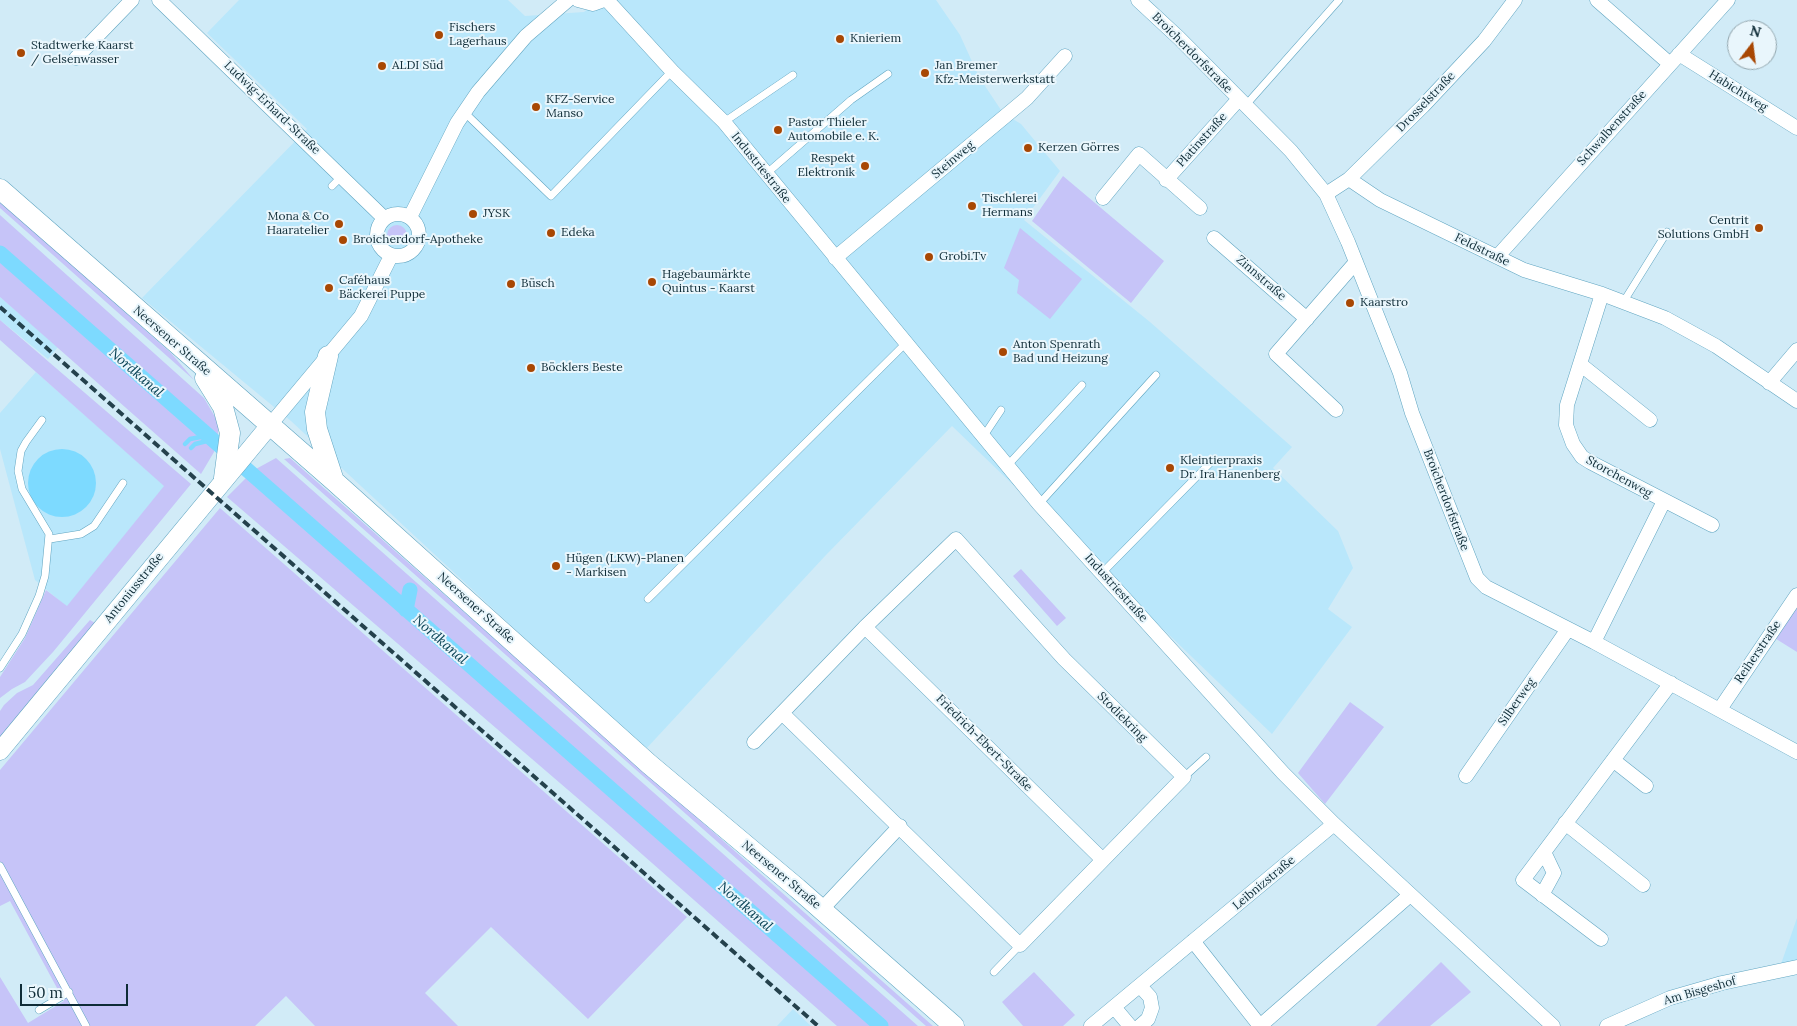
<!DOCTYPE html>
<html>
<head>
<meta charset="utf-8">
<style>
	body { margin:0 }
	#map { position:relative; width:1797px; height:1026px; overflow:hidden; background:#d1ebf7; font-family:Lora,serif }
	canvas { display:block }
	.north { position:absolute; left:1727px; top:20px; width:50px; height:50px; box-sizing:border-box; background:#e9f6fc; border:1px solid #92a5ad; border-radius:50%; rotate:15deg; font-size:14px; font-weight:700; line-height:20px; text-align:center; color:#0f2c37 }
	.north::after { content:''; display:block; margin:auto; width:18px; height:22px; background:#a84703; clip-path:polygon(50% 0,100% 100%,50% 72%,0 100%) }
	.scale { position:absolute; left:20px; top:984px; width:108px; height:22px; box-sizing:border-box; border:2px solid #0f2c37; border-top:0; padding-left:6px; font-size:15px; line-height:18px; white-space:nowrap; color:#0f2c37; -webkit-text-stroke:4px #e9f6fc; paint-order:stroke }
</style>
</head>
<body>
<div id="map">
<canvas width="1797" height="1026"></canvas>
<div class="north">N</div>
<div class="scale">50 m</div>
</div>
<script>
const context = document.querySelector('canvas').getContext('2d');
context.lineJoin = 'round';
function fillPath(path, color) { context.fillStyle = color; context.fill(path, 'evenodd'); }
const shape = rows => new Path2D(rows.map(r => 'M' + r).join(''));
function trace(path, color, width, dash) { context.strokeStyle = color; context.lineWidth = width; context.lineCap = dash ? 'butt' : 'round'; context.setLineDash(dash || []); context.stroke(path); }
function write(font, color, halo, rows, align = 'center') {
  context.font = font + ' Lora,serif'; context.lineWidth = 4; context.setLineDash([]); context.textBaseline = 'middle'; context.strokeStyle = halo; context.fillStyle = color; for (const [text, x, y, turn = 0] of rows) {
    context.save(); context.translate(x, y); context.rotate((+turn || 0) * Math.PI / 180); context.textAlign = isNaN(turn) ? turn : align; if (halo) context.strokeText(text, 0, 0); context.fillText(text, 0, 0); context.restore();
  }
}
fillPath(shape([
	[239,0,508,0,525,16,584,12,599,0,936,0,960,35,979,77,1003,113,1021,124,1060,171,1024,220,1150,322,1292,447,1273,468,1338,531,1353,568,1328,609,1352,627,1272,734,952,426,826,555,645,750,291,421,142,298,307,129,207,33],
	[0,297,58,347,48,359,0,320],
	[36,372,165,486,67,607,35,580,0,449,0,413],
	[1797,918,1797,963,1781,964],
	[793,1009,811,1026,777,1026]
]), '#b9e7fb');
fillPath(shape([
	[1063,176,1164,261,1131,303,1032,221],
	[0,201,171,353,194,380,0,208],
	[0,215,204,398,218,422,218,440,214,452,201,474,0,297],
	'387 235a10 10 0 1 1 20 0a10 10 0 1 1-20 0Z',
	[1020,228,1082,279,1050,319,1017,293,1019,280,1004,268],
	[0,320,191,484,53,652,25,682,12,689,0,698,0,677,25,638,46,590,67,606,164,486,0,340],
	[276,458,636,777,918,1026,837,1026,610,826,227,497,254,470],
	[290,458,421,574,933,1026,926,1026,284,459],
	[220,508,687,917,588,1019,491,927,425,993,458,1026,315,1026,286,996,255,1026,0,1026,0,977,28,1023,64,1001,10,901,0,906,0,770],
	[1021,569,1066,618,1057,626,1013,576],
	[1797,601,1797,652,1773,637],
	[90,620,95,623,0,738,0,711,4,705,17,693,33,685],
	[1350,702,1384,727,1325,804,1298,773],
	[1441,962,1471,992,1430,1026,1376,1026],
	[1034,972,1075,1015,1063,1026,1023,1026,1002,1002]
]), '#c6c4f8');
fillPath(shape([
	'28 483a34 34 0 1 1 68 0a34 34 0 1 1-68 0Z'
]), '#7ddaff');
trace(shape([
	[185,444,190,439,206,436],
	[191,448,195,444,211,440]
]), '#7ddaff', 4.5);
trace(shape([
	[0,253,881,1026],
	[406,610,410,590]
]), '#7ddaff', 15);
const service = shape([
	[1245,106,1339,0],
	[464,112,551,196,672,71],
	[724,122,793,75],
	[766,174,851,100,888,74],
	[332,186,342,176],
	[1624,301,1667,232],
	[983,437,1001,410],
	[1007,466,1082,385],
	[1039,504,1156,375],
	[50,539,81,534,94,526,123,483],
	[1102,573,1214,459],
	[648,599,905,344],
	[0,668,22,634,39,596,45,576,49,534,22,489,18,471,21,451,26,442,42,420],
	[1184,777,1206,757],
	[0,866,86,1026],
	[994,972,1020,945],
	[39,1010,69,992]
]);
const minor = shape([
	[159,0,384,218],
	[578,0,593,4,604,0],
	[607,0,672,71,724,122,1039,504,1283,773,1334,824,1553,1026],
	[1138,0,1179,38,1291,151,1326,194,1348,242,1400,373,1412,413,1477,578,1486,587,1594,642,1797,752],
	[1597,0,1670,64],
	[1679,54,1797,128],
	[76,58,132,0],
	[1349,179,1380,200,1524,270,1602,294,1665,318,1716,346,1797,401],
	[1166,180,1238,100],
	[1326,194,1349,179,1423,106,1484,41,1515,0],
	[1103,198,1139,154,1200,208],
	'377 235a21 21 0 1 1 42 0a21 21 0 1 1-42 0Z',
	[410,217,457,123,478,92,526,36,568,0],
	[1214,238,1307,319],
	[1497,257,1728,0],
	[835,258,1027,98,1065,56],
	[1602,294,1567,405,1566,425,1573,444,1582,457,1590,462,1712,525],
	[1580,364,1650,420],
	[1769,383,1797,350],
	[1336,410,1276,354,1356,262],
	[270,425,361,316,391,256],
	[865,627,1103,860],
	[1594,642,1664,501],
	[1720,709,1797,595],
	[754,742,865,627,956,539,1064,659,1184,777,1020,945,782,713],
	[1613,760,1646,786],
	[1466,776,1568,629],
	[1565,823,1643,885],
	[1542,895,1554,873,1544,852],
	[822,909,900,826],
	[1601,939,1523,880,1671,683],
	[1193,941,1260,1026,1410,895],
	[1140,986,1150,997,1152,1008,1148,1019,1140,1026],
	[1114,1007,1130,1026],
	[1091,1026,1334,824],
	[1607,1026,1670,998,1722,983,1797,967]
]);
const tertiary = shape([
	[0,751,270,425]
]);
const secondary = shape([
	[0,189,333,480,649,764,797,888,954,1026],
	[328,356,315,412,317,429,333,478],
	[205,378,223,407,230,433,224,478]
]);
trace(service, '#60a5c1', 8);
trace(minor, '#60a5c1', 15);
trace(tertiary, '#60a5c1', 19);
trace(secondary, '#60a5c1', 21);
trace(service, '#fff', 7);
trace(minor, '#fff', 14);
trace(tertiary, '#fff', 18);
trace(secondary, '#fff', 20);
trace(shape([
	[0,307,818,1026]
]), '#24414c', 4, [8, 4]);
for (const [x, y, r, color] of [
	[439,35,5,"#a84703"],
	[840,39,5,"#a84703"],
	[21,53,5,"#a84703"],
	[382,66,5,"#a84703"],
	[925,73,5,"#a84703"],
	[536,107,5,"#a84703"],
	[778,130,5,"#a84703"],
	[1028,148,5,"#a84703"],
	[865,166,5,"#a84703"],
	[972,206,5,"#a84703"],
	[473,214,5,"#a84703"],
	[339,224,5,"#a84703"],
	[1759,228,5,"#a84703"],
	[551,233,5,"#a84703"],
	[343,240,5,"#a84703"],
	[929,257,5,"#a84703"],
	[652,282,5,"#a84703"],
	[511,284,5,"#a84703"],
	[329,288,5,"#a84703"],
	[1350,303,5,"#a84703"],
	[1003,352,5,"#a84703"],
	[531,368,5,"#a84703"],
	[1170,468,5,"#a84703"],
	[556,566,5,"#a84703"]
]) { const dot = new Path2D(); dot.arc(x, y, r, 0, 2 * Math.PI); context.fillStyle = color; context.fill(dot); trace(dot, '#e9f6fc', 2); }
write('12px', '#0f2c37', '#e9f6fc', [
	["Fischers",449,28],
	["Lagerhaus",449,42],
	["Knieriem",850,39],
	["Stadtwerke Kaarst",31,46],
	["/ Gelsenwasser",31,60],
	["ALDI Süd",392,66],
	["Jan Bremer",935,66],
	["Kfz-Meisterwerkstatt",935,80],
	["KFZ-Service",546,100],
	["Manso",546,114],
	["Pastor Thieler",788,123],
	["Automobile e. K.",788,137],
	["Kerzen Görres",1038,148],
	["Respekt",855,159,"right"],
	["Elektronik",855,173,"right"],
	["Tischlerei",982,199],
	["Hermans",982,213],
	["JYSK",483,214],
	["Mona & Co",329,217,"right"],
	["Haaratelier",329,231,"right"],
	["Centrit",1749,221,"right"],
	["Solutions GmbH",1749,235,"right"],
	["Edeka",561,233],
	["Broicherdorf-Apotheke",353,240],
	["Grobi.Tv",939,257],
	["Hagebaumärkte",662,275],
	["Quintus - Kaarst",662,289],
	["Caféhaus",339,281],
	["Bäckerei Puppe",339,295],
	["Büsch",521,284],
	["Kaarstro",1360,303],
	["Anton Spenrath",1013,345],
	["Bad und Heizung",1013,359],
	["Böcklers Beste",541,368],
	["Kleintierpraxis",1180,461],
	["Dr. Ira Hanenberg",1180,475],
	["Hügen (LKW)-Planen",566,559],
	["- Markisen",566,573]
], 'left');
write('12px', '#0f2c37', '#e9f6fc', [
	["Broicherdorfstraße",1192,53,45],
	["Habichtweg",1738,91,32],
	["Drosselstraße",1426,102,-46],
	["Ludwig-Erhard-Straße",272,108,44],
	["Schwalbenstraße",1612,128,-48],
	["Platinstraße",1202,140,-48],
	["Steinweg",953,160,-40],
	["Industriestraße",761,168,51],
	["Feldstraße",1482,250,26],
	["Zinnstraße",1261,278,41],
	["Neersener Straße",172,341,41],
	["Storchenweg",1619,477,29],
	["Broicherdorfstraße",1446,500,69],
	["Antoniusstraße",134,588,-51],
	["Industriestraße",1116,588,48],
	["Neersener Straße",476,608,42],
	["Reiherstraße",1758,652,-56],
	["Silberweg",1517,702,-55],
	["Stodiekring",1122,717,45],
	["Friedrich-Ebert-Straße",984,743,45],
	["Neersener Straße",781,875,40],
	["Leibnizstraße",1264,883,-40],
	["Am Bisgeshof",1700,991,-16]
]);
write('italic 14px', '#094255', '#e9f6fc', [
	["Nordkanal",136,373,41],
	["Nordkanal",440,640,41],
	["Nordkanal",745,907,41]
]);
</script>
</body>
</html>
